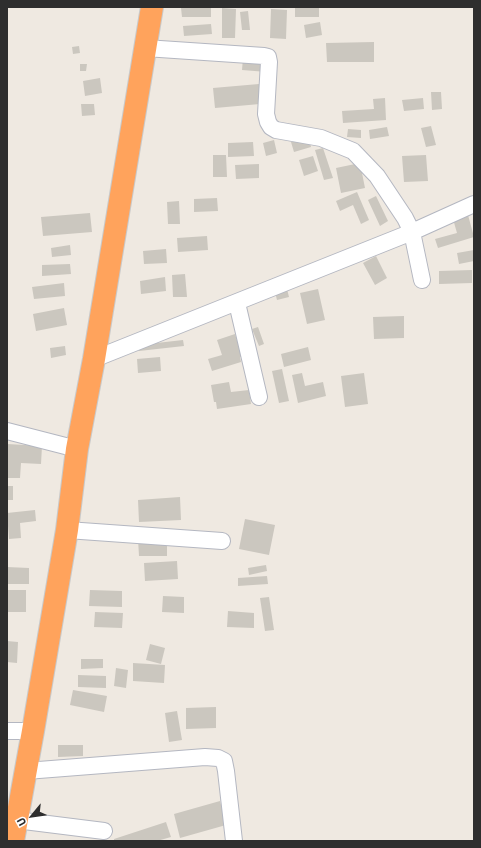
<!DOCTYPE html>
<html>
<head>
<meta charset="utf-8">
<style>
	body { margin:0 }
	#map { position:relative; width:481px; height:848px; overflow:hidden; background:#efe9e1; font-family:"IBM Plex Sans",sans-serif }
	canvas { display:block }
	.frame { position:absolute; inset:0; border:8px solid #2e2e2e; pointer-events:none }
	.north { position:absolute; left:12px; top:796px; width:40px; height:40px; -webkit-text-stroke:3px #fff; paint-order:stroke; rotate:241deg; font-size:11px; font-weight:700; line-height:16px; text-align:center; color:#2e2e2e }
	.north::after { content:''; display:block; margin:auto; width:14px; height:18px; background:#2e2e2e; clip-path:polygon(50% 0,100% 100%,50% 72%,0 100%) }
</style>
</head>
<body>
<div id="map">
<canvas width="481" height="848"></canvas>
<div class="frame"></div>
<div class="north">U</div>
</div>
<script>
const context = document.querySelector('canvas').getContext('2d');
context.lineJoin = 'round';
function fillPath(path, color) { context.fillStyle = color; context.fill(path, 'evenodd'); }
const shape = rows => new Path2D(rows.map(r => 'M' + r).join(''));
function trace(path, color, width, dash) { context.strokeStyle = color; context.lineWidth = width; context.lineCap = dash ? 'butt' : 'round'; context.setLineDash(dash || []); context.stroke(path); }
fillPath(shape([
	[295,7,319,7,319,17,295,17],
	[181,8,211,8,211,17,182,17],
	[222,8,236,9,235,38,222,38],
	[271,9,287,10,286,39,270,38],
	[248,11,250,30,242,30,240,12],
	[320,22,322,35,306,38,304,25],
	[211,24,212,34,184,36,183,26],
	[374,42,374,62,327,62,326,43],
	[79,46,80,53,73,54,72,47],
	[243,58,268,60,267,72,242,70],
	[80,64,87,64,86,71,80,71],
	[100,78,102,93,85,96,83,81],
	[259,84,260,104,215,108,213,88],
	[431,92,441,92,442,109,432,110],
	[385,98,386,120,343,123,342,111,374,109,373,99],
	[423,98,424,109,404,111,402,100],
	[81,104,94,104,95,115,82,116],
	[431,126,436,145,426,147,421,128],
	[387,127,389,136,370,139,369,130],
	[348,129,361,130,361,138,347,137],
	[309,137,311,147,294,152,291,142],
	[274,140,277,153,266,156,263,143],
	[253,142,254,156,228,157,228,143],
	[323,148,333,178,324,180,315,150],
	[213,155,226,155,227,177,213,177],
	[426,155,428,181,404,182,402,156],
	[313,156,318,171,304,176,299,160],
	[360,163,365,188,341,193,336,168],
	[259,164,259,178,236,179,235,165],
	[357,192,369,220,361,224,353,205,340,211,336,201],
	[376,196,388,221,380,226,368,200],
	[217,198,218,211,194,212,194,199],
	[179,201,180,224,168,224,167,202],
	[90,213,92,232,43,236,41,217],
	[468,215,474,237,438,248,435,239,457,233,453,219],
	[207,236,208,250,178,252,177,238],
	[70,245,71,255,52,257,51,248],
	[166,249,167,263,144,264,143,251],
	[474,250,474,261,459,264,457,253],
	[376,256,387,278,375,285,363,263],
	[70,264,71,274,42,276,42,265],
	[472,270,472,283,439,284,439,271],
	[185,274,187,297,173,297,172,275],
	[165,277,166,291,141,294,140,281],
	[64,283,65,296,34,299,32,287],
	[287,289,289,297,277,300,275,292],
	[318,289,325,320,307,324,300,293],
	[64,308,67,325,36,331,33,314],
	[404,316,404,338,374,339,373,317],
	[258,327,264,344,259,346,252,329],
	[235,334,242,356,240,357,241,362,212,371,208,359,222,355,217,340],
	[183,340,184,346,139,351,139,345],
	[65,346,66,355,51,358,50,348],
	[308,347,311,360,284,367,281,354],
	[160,357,161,371,138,373,137,359],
	[282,369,289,401,279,403,272,371],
	[302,373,305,386,323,382,326,396,298,403,292,375],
	[364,373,368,404,345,407,341,376],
	[229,382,231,392,249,390,251,404,217,409,216,402,214,402,211,385],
	[7,444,42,446,41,464,21,463,20,478,7,478],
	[7,486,13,486,13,500,7,500],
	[180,497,181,520,139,522,138,500],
	[35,510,36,521,20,523,21,538,9,539,7,513],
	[245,519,275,525,269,555,239,549],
	[138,539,167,539,167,556,139,556],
	[177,561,178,579,145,581,144,563],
	[266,565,267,571,249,575,248,568],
	[7,567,29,568,29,584,7,584],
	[267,576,268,584,238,586,238,578],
	[7,590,26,590,26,612,7,612],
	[90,590,122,591,122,607,89,606],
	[163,596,184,597,184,613,162,612],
	[269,597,274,630,265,631,260,598],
	[228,611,254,613,254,628,227,627],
	[95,612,123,613,122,628,94,627],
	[7,641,18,642,17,663,7,662],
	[150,644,165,648,161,664,146,660],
	[81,659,103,659,103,668,81,669],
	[133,663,165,665,164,683,133,681],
	[116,668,128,670,126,688,114,686],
	[78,675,106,676,106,688,78,687],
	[73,690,107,696,104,712,70,705],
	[216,707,216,728,186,729,186,708],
	[177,711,182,740,169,742,165,713],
	[58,745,83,745,83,756,58,757],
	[220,801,226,825,180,838,174,814],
	[166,822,171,837,157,841,114,841,114,839]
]), '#cbc7bf');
const minor = shape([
	[145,48,264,56,268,57,269,62,266,114,268,122,271,127,276,130,321,138,353,151,377,176,405,218,412,232,422,280],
	[237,303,259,397],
	[94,359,412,232,474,204],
	[7,431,77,449],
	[67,530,222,541],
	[7,731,33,731],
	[26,771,205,757,218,758,224,761,226,771,234,841],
	[16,820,104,831]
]);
const highway = shape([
	[13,841,33,731,67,530,77,449,94,359,152,7]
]);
trace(minor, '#b4b7c1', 18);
trace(highway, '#c9c9c9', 24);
trace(minor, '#fff', 16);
trace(highway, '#ffa35c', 22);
</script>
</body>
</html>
